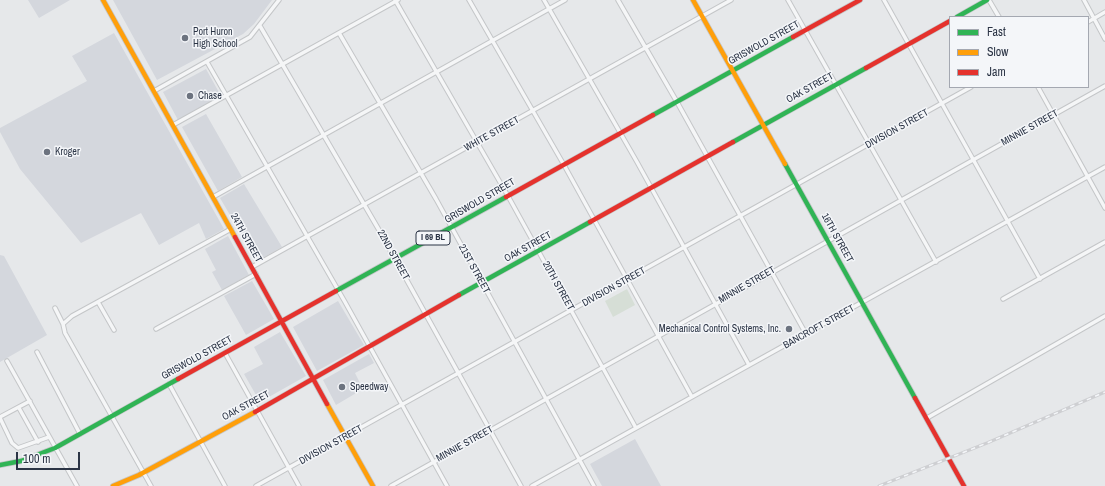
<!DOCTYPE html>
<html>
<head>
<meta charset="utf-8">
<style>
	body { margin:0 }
	#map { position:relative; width:1105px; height:486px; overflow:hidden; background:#e6e8ea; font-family:"Archivo Narrow",sans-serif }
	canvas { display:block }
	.legend { position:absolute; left:949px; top:16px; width:140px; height:72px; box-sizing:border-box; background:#f4f6f9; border:1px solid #a4a8b1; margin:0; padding:5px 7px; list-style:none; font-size:12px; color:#2b3445 }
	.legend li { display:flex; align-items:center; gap:8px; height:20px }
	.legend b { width:20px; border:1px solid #a4a8b1 }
	.scale { position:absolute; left:16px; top:452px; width:64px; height:18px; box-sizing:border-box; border:2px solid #2b3445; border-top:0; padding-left:5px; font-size:12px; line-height:14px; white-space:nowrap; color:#2b3445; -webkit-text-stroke:3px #f4f6f9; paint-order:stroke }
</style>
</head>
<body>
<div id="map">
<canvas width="1105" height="486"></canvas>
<ul class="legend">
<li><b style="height:5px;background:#30b455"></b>Fast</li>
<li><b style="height:5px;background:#ff9f0a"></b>Slow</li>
<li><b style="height:5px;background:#e5322d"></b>Jam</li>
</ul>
<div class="scale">100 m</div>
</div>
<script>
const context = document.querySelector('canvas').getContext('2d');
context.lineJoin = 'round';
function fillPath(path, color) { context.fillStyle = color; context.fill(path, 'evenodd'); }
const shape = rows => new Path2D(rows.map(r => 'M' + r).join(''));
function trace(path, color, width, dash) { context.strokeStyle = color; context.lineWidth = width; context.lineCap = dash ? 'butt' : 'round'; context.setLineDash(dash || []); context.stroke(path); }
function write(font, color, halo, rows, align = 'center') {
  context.font = font + ' "Archivo Narrow",sans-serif'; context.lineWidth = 3; context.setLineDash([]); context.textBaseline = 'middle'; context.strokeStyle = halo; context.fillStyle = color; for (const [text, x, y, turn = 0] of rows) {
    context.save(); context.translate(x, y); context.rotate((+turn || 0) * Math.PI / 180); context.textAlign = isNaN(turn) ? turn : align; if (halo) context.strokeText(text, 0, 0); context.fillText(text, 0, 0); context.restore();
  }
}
fillPath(shape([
	[28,0,70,0,39,18],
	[113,0,272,0,254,24,243,34,157,80],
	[114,33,224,229,206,239,199,223,159,245,141,213,81,243,20,169,0,132,0,128,87,81,72,56],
	[206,69,221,96,178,120,163,92],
	[206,114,242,177,218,191,182,127],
	[244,184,282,247,257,261,220,198],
	[228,236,249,275,222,290,212,272,216,270,205,249],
	[0,255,4,256,47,335,0,362],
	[252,281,274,319,246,335,224,296],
	[338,301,364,345,317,371,293,327],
	[280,332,306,376,260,402,244,374,263,364,254,347],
	[369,354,374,363,355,373,363,389,336,405,323,380],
	[635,439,661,486,602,486,590,464]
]), '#d4d7dd');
fillPath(shape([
	[627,289,635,305,613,317,605,301]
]), '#d6ded6');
const street = shape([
	[395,0,508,196,636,428],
	[469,0,564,165,692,397],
	[544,0,637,162,749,365],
	[618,0,677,102,806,334],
	[788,0,936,262],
	[884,0,1040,279],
	[989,0,999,17],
	[1084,0,1105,39],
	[1088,22,1105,12],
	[260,26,379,230,521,486],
	[339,33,436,199,594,486],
	[207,62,345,302,447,486],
	[1038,87,1105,208],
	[154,91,250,37,279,0],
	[173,125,398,0],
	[213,197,565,0],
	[252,267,731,0],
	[1003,299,1105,242],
	[98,302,114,330],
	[55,308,63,324,65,333,151,486],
	[63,324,72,316,231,229],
	[156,329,256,274],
	[37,352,80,434],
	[225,353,299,486],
	[7,361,77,486],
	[169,384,225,486],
	[19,408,38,442],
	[0,417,30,401],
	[0,418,12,443,18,448,49,437],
	[927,418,1105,316],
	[256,486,971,87],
	[391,486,1105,86],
	[532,486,1105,167]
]);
const fast = shape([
	[957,17,987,0],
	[653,115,793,37],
	[733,142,866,68],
	[785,164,915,398],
	[336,291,506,197],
	[459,295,590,222],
	[0,465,21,461,55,448,178,379]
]);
const slow = shape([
	[103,0,235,237],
	[693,0,785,164],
	[327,404,373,486],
	[113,486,139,475,255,412]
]);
const jam = shape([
	[793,37,860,0],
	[866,68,950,21],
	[506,197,653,115],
	[590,222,733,142],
	[235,237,327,404],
	[178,379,336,291],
	[915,398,964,486],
	[255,412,459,295]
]);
trace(street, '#c4c6c8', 5.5);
trace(fast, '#c4c6c8', 6);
trace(slow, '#c4c6c8', 6);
trace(jam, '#c4c6c8', 6);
trace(street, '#f5f6f7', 3.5);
trace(fast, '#30b455', 4.5);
trace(slow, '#ff9f0a', 4.5);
trace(jam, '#e5322d', 4.5);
const rail = shape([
	[879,486,987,443,1105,392]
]);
trace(rail, '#cecfd2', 3);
trace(rail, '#f4f6f9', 1.5, [4.5]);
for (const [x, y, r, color] of [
	[185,38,4,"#6c737f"],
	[190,96,4,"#6c737f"],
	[47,152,4,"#6c737f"],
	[789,329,4,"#6c737f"],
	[342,387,4,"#6c737f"]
]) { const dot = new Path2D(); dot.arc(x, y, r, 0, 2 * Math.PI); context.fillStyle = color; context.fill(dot); trace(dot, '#f4f6f9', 1.5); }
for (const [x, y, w] of [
	[433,238,34]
]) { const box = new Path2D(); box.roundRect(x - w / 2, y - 7, w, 14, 3); context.fillStyle = '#f4f6f9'; context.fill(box); trace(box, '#2b3445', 1); }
write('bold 9px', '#2b3445', null, [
	["I 69 BL",433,238]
]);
write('10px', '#2b3445', '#f4f6f9', [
	["Port Huron",193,32],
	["High School",193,44],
	["Chase",198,96],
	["Kroger",55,152],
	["Mechanical Control Systems, Inc.",781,329,"right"],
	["Speedway",350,387]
], 'left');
write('10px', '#2b3445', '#f4f6f9', [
	["GRISWOLD STREET",764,43,-29],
	["OAK STREET",810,88,-29],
	["MINNIE STREET",1030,128,-29],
	["DIVISION STREET",897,129,-29],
	["WHITE STREET",492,134,-29],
	["GRISWOLD STREET",480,201,-30],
	["24TH STREET",246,238,61],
	["16TH STREET",837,238,61],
	["OAK STREET",528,247,-29],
	["22ND STREET",393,255,61],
	["21ST STREET",474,269,61],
	["MINNIE STREET",747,285,-30],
	["20TH STREET",558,286,61],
	["DIVISION STREET",614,287,-29],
	["BANCROFT STREET",819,327,-29],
	["GRISWOLD STREET",197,358,-29],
	["OAK STREET",246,406,-28],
	["MINNIE STREET",465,444,-29],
	["DIVISION STREET",331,445,-29]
]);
</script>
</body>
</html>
